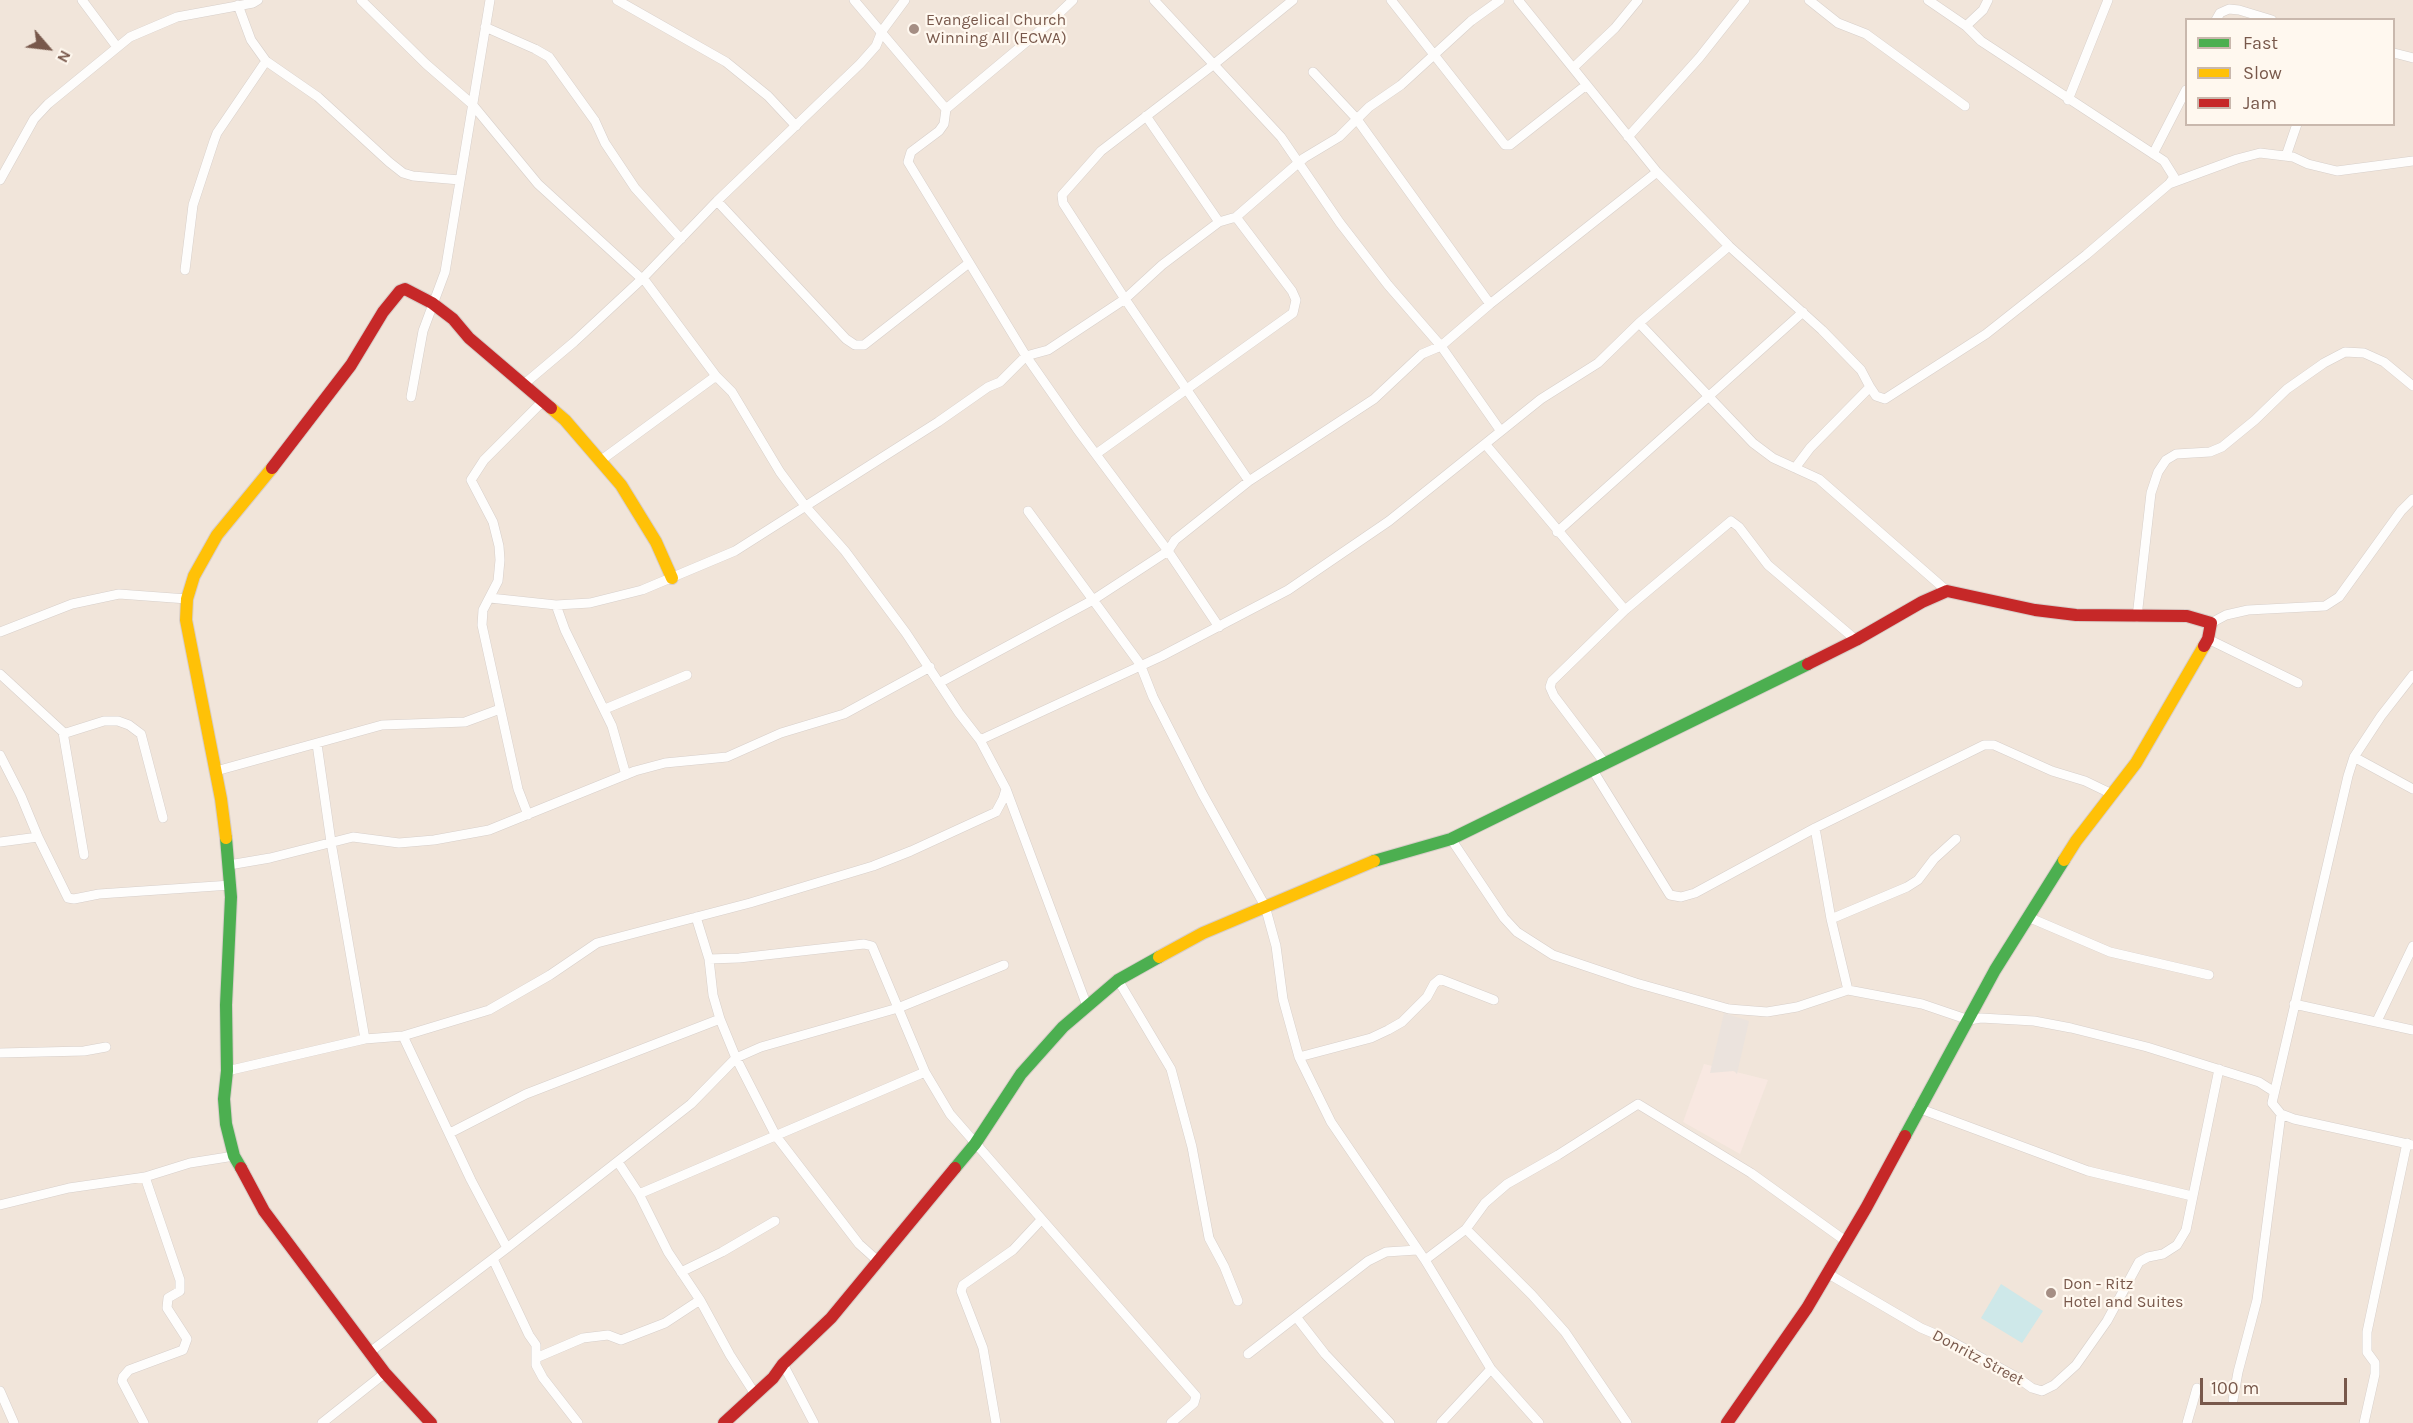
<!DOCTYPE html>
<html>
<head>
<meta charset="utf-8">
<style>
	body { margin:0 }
	#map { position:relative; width:2413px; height:1423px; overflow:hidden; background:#f8f3ed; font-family:Karla,sans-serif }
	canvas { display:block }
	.legend { position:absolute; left:2185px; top:18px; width:210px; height:108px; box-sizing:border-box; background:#fff8ef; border:2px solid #c9b8ad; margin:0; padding:8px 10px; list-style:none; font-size:18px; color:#78584b }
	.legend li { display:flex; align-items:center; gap:12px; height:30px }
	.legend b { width:30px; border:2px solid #c9b8ad }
	.north { position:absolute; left:18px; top:18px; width:60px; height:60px; -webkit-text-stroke:4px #fff8ef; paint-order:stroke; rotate:118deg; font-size:16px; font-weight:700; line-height:24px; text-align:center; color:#78584b }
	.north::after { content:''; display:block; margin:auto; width:21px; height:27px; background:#78584b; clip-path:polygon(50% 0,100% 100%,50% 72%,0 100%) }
	.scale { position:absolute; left:2200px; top:1378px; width:147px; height:27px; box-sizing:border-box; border:3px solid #78584b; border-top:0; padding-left:8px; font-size:18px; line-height:21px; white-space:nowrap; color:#78584b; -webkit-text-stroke:4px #fff8ef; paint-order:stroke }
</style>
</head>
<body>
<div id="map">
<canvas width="2413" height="1423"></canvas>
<ul class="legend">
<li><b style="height:8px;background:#4caf50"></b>Fast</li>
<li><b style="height:8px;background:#ffc107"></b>Slow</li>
<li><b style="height:8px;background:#c62828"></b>Jam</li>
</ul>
<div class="north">N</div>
<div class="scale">100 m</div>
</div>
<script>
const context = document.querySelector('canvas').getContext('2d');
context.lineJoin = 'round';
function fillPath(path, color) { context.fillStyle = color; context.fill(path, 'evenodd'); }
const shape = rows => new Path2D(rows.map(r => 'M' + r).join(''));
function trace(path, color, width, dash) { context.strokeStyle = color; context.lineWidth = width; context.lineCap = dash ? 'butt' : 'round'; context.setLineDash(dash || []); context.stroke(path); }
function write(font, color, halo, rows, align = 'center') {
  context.font = font + ' Karla,sans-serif'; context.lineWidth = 4.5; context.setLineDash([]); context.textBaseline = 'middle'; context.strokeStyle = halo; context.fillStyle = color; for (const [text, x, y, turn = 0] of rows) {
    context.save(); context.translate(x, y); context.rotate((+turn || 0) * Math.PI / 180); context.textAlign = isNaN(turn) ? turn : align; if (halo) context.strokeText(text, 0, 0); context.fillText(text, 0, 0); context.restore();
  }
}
fillPath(shape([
	[0,0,2413,0,2413,1423,0,1423],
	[2186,20,2394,20,2394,124,2186,124]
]), '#f1e5da');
fillPath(shape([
	[1704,1064,1768,1080,1740,1154,1683,1122]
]), '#f8e8e1');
fillPath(shape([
	[1724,1013,1749,1021,1737,1074,1734,1071,1710,1073]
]), '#ebe3dd');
fillPath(shape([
	[2001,1284,2043,1311,2022,1343,1981,1318]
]), '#cee8e9');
const street = shape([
	[82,0,117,47],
	[361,0,426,64,472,104,538,184,642,279],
	[617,0,726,62,768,96,796,126],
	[854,0,946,109],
	[1073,0,1049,23,946,109,944,124,939,131,911,152,908,162,1026,356,1077,429,1168,551,1219,627],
	[1154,0,1281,137,1340,223,1388,285,1441,346,1500,430],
	[1391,0,1505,145,1510,145,1585,86],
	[1518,0,1657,172,1729,246,1822,330,1861,370,1870,387],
	[1809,0,1838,23,1866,34,1965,106],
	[238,5,251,40,266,61,318,97,389,162,403,173,413,176,460,180],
	[2216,20,2220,13,2229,9,2239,10,2272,20],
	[1966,26,1983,10,1988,0],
	[485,27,535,49,549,57,595,121,605,143,635,188,681,239],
	[2394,53,2413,58],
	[1574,67,1615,28,1638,0],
	[1313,72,1356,118,1490,304],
	[2068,100,2108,0],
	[1146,116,1219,222],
	[1628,137,1699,58,1745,0],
	[2153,154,2186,90],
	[2286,156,2297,124],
	[0,180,34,119,48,104,130,37,177,17,253,3,258,0],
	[2169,184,2237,159,2260,153,2293,157,2308,164,2337,171,2413,161],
	[717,201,846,339,855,345,864,345,969,263],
	[185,270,193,205,214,141,217,133,266,61],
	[643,278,716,376,732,392,780,472,806,507,845,551,906,633,959,713,980,740,1006,789,1087,1006],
	[1639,323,1729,246],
	[523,385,574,342,643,278,717,201,860,64,876,46,882,31,905,0],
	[411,397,423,331,445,272,490,0],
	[1486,445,1625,610],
	[1096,454,1293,313,1296,300,1292,291,1236,217],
	[600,461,716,376],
	[1795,468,1810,448,1870,387,1876,396,1885,399,1986,334,2086,255,2169,184,2174,177,2164,161,1981,41,1966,26,1928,0],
	[1249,481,1125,299,1063,203,1062,195,1101,151,1213,65,1293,0],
	[1028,511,1140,664,1153,697,1202,793,1265,906,1276,946,1283,999,1299,1057,1331,1122,1425,1260,1491,1369,1539,1423],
	[1557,532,1803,312],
	[490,598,556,605,590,603,642,590,735,551,938,422,988,387,1000,382,1026,356,1048,350,1125,299,1162,265,1219,222,1236,217,1304,158,1339,137,1369,107,1401,85,1471,21,1500,0],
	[556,605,565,630,612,726,626,775],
	[2137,617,2151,493,2158,472,2166,460,2176,454,2210,452,2222,447,2255,420,2287,389,2324,363,2345,352,2364,353,2384,362,2413,386],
	[2211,623,2226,615,2248,610,2325,606,2339,597,2401,511,2413,499],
	[0,632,72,604,119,594,187,599],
	[2208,639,2298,683],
	[0,674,63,732,66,733,104,721,118,721,129,725,141,734,163,818],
	[2413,675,2381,716,2354,757,2348,776,2272,1103,2281,1114,2294,1119,2413,1145],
	[939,683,1093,600,1168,551,1175,540,1249,481,1374,399,1422,354,1441,346,1490,304,1657,172],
	[605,709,687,675],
	[63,732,84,855],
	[980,740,1162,656,1288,590,1389,521,1541,399,1598,363,1639,323,1753,443,1773,458,1819,479,1947,591],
	[317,744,331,842,365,1039],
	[0,755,21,796,38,837,68,898,74,899,99,894,231,885],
	[2354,757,2413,789],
	[1604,762,1554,696,1550,687,1552,681,1625,610,1731,521,1739,527,1768,565,1856,640],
	[1592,769,1670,895,1681,897,1695,893,1815,828,1984,745,1994,745,2052,771,2085,781,2112,794],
	[216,771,382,725,465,722,500,709],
	[528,815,518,789,482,625,483,610,498,581,500,560,499,546,493,522,471,480,484,460,543,401],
	[1815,828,1831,919,1848,990],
	[1451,839,1504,918,1517,932,1553,955,1636,983,1729,1009,1767,1012,1797,1007,1848,990,1922,1004,1969,1020,1981,1018,2034,1021,2071,1028,2147,1047,2259,1082,2273,1091],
	[0,842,38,837],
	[229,865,270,858,353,837,399,843,434,840,489,830,635,771,665,763,727,757,781,733,844,714,930,667],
	[696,917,709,959,713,995,720,1019,736,1058,776,1136,859,1244,879,1262],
	[2028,917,2110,952,2209,975],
	[1831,919,1907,887,1918,880,1934,859,1956,839],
	[709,959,739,958,864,944,872,946,925,1072,950,1114,1196,1396,1194,1403,1171,1423],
	[1118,980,1171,1069,1192,1147,1209,1238,1224,1266,1238,1301],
	[2294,1004,2413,1030],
	[2377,1021,2413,946],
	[403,1036,471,1180,507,1248],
	[0,1053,84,1051,106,1047],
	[1299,1057,1371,1038,1388,1030,1402,1022,1427,997,1434,984,1440,979,1494,1000],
	[227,1071,365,1039,403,1036,489,1010,550,975,597,943,750,903,873,866,911,851,996,812,1003,799,1006,789],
	[1918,1108,2088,1171,2192,1196],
	[450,1133,526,1094,720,1019],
	[618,1162,639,1194,668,1252,700,1300,730,1355,755,1394],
	[639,1194,925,1072],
	[0,1205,69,1188,145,1177,190,1163,234,1156],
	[1466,1229,1532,1295,1565,1332,1627,1423],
	[493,1259,529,1335,536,1345,536,1365,543,1378,578,1423],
	[1425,1260,1466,1229,1485,1203,1507,1184,1558,1155,1638,1104,1751,1173,1847,1242],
	[681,1272,722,1252,775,1221],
	[1827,1273,1921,1328,1947,1339,2018,1378,2032,1388,2042,1391,2054,1385,2076,1365,2107,1321,2139,1262,2148,1257,2163,1254,2177,1245,2186,1230,2219,1069],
	[1297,1318,1325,1354,1390,1423],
	[370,1352,507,1248,691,1104,736,1058,761,1047,898,1008,1004,965],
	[1248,1354,1368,1261,1386,1252,1417,1250],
	[536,1358,583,1338,608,1335,621,1340,665,1323,700,1300],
	[783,1364,814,1423],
	[0,1391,14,1423],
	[2233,1400,2238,1372,2257,1300,2281,1114],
	[144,1423,122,1381,123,1377,129,1370,183,1350,187,1339,167,1308,168,1298,180,1291,180,1280,145,1177],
	[322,1423,385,1373],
	[996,1423,983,1348,961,1291,963,1285,1013,1250,1041,1220],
	[1441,1423,1491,1369],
	[2187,1423,2197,1388],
	[2364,1423,2375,1374,2375,1363,2367,1352,2367,1332,2407,1143]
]);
const fast = shape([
	[226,838,231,897,226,1005,227,1071,224,1099,226,1124,234,1156,241,1168],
	[1374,861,1451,839,1808,664],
	[1905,1136,1995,970,2064,860],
	[955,1168,975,1144,1021,1074,1063,1027,1118,980,1159,957]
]);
const slow = shape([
	[551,408,565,420,621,485,656,542,672,578],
	[226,838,221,799,186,620,187,599,194,576,217,535,272,468],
	[2064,860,2076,841,2136,763,2204,646],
	[1159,957,1203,933,1374,861]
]);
const jam = shape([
	[272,468,351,365,383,312,400,291,405,289,432,303,453,319,469,338,551,408],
	[1808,664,1856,640,1922,602,1947,591,2035,610,2076,615,2187,616,2211,623,2208,639,2204,646],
	[241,1168,264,1211,385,1373,431,1423],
	[724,1423,773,1378,783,1364,831,1318,955,1168],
	[1727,1423,1807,1308,1866,1208,1905,1136]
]);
trace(street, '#d7cfca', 10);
trace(fast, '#d8cec9', 14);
trace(slow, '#d8cec9', 14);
trace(jam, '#d8cec9', 14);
trace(street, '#fefdfc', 9);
trace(fast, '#4caf50', 12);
trace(slow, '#ffc107', 12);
trace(jam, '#c62828', 12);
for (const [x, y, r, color] of [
	[914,29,6,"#a58e84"],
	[2051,1293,6,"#a58e84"]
]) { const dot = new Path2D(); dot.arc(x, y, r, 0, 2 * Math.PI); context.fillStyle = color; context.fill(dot); trace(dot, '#fff8ef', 2); }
write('16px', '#78584b', '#fff8ef', [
	["Evangelical Church",926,20],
	["Winning All (ECWA)",926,38],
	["Don - Ritz",2063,1284],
	["Hotel and Suites",2063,1302]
], 'left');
write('16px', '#78584b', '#fff8ef', [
	["Donritz Street",1978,1358,28]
]);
</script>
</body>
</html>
